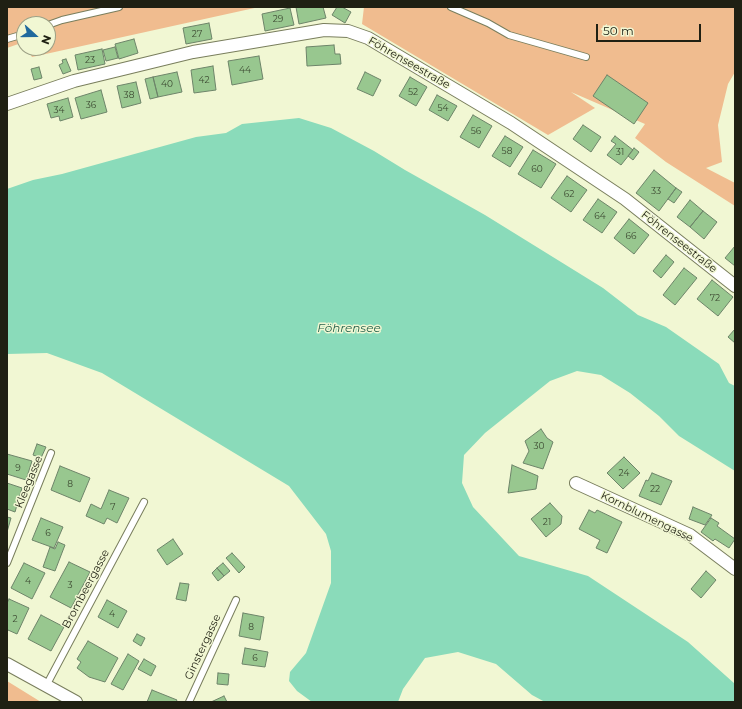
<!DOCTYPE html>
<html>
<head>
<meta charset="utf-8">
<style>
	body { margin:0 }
	#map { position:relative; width:742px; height:709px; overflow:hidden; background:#f1f7d3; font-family:Montserrat,sans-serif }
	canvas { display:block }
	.frame { position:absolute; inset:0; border:8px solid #1f2013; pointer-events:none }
	.north { position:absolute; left:16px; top:16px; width:40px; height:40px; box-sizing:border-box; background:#f1f7d3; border:1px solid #9da186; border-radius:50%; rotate:111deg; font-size:11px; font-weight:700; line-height:16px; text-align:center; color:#1f2013 }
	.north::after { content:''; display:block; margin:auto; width:14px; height:18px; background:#20699d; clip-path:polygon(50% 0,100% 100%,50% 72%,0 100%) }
	.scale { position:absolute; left:596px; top:24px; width:105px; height:18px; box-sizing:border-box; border:2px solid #1f2013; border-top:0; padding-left:5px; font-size:12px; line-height:14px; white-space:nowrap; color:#1f2013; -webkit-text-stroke:3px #f1f7d3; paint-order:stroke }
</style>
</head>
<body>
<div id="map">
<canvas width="742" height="709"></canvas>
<div class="frame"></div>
<div class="north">N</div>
<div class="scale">50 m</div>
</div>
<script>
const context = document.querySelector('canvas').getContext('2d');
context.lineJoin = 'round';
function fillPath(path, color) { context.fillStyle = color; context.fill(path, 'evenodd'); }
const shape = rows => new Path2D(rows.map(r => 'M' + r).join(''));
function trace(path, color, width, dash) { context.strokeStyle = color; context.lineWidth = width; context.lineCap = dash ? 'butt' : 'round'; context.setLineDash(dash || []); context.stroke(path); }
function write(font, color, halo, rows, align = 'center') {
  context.font = font + ' Montserrat,sans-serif'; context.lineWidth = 3; context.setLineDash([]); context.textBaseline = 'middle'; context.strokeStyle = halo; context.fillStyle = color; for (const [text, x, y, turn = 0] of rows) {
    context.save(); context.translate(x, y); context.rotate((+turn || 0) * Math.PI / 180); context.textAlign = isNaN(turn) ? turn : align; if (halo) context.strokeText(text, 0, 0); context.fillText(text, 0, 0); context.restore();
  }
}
fillPath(shape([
	[7,7,259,7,32,57,27,48,48,48,48,24,24,24,24,42,7,48],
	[364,7,735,7,735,72,728,84,718,125,722,162,706,168,735,183,735,206,666,162,635,138,645,124,571,92,595,108,548,135,362,24],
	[7,681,41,702,7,702]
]), '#f0bc8f');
fillPath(shape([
	[299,118,331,128,374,151,405,170,485,215,603,288,638,315,666,327,719,364,729,383,735,386,735,471,679,436,659,416,630,393,601,375,577,371,550,381,485,433,464,455,462,483,473,507,519,556,588,576,688,642,735,684,735,702,545,702,532,695,496,664,458,652,425,658,403,689,398,702,312,702,297,691,289,681,290,672,306,653,331,583,331,551,326,534,289,486,102,373,47,353,7,354,7,189,33,180,62,174,196,137,226,133,242,124]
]), '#8adbba');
const building = shape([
	[296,7,323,7,326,18,299,24,296,7],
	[337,7,342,7,351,12,345,23,332,15,337,7],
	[290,8,294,25,265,31,262,14,290,8],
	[209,23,212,39,186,44,183,28,209,23],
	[134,39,138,53,119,59,115,44,134,39],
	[334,45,335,54,340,54,341,64,307,66,306,47,334,45],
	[115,47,118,58,106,61,103,50,115,47],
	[102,49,105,64,78,70,75,55,102,49],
	[259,56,263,79,232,85,228,61,259,56],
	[66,59,71,71,63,74,59,65,63,63,62,60,66,59],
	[213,66,216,90,194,93,191,70,213,66],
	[39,67,42,78,34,80,31,69,39,67],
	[177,72,182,92,158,97,153,77,177,72],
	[365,72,381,80,373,96,357,89,365,72],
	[607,75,648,103,634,124,593,96,607,75],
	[153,77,158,97,150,99,145,79,153,77],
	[410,77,427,87,416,106,399,96,410,77],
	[136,82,141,103,122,108,117,86,136,82],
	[101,90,107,112,81,119,75,98,101,90],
	[437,95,457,106,448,121,429,110,437,95],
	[68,98,73,117,60,121,59,116,51,118,47,104,68,98],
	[473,115,492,126,479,148,460,137,473,115],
	[583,125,601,137,591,152,573,139,583,125],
	[505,136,523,147,510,167,492,156,505,136],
	[615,136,633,150,621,165,607,155,616,144,611,141,615,136],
	[634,148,639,152,633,160,628,156,634,148],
	[533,150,556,164,541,188,518,174,533,150],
	[654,170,676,188,659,211,636,193,654,170],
	[567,176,587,190,571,212,551,198,567,176],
	[676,188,682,192,674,203,668,199,676,188],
	[598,199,617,212,602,233,583,220,598,199],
	[690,200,703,211,690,227,677,217,690,200],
	[703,211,717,222,704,239,690,227,703,211],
	[629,219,649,235,634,254,614,238,629,219],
	[735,246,735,266,725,258,735,246],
	[666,255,674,262,661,278,653,271,666,255],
	[684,268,697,278,675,305,663,295,684,268],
	[712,280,733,297,718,316,697,299,712,280],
	[735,329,735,343,728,337,735,329],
	[541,429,547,438,553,442,543,469,523,463,529,451,525,441,541,429],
	[37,444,46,447,41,458,33,455,37,444],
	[7,454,32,461,26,480,7,474,7,454],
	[624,457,640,473,623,489,607,473,624,457],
	[512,465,538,476,536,489,508,493,512,465],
	[60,466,90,478,80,502,51,490,60,466],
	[652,473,672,481,661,505,639,496,646,480,648,481,652,473],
	[7,483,22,488,15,512,7,509,7,483],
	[109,490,129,498,117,523,107,518,104,524,86,516,91,504,101,509,109,490],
	[550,503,562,516,561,524,546,537,531,519,550,503],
	[693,507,712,515,705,525,689,519,693,507],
	[589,510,595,513,597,510,622,522,607,553,596,548,600,540,579,529,589,510],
	[7,517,11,518,7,532,7,517],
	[41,518,63,527,54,548,32,540,41,518],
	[711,518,719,523,717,526,735,539,729,548,715,539,713,541,701,532,711,518],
	[173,539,183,554,167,565,157,550,173,539],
	[58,542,65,545,55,571,43,567,50,547,55,549,58,542],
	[232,553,245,567,239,573,226,558,232,553],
	[69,562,90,572,71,608,50,597,69,562],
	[24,563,45,573,32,599,11,588,24,563],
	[223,563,230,571,224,576,217,568,223,563],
	[217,568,224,576,218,581,212,573,217,568],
	[706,571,716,580,701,598,691,589,706,571],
	[180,583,189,584,186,601,176,599,180,583],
	[9,599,29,608,17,634,8,630,7,632,7,603,9,599],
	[107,600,127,611,118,628,98,617,107,600],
	[243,613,264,617,260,640,239,636,243,613],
	[41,615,64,627,51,651,28,639,41,615],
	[137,634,145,638,141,646,133,641,137,634],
	[88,641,118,658,105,682,89,677,77,668,81,662,77,659,88,641],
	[245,648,268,652,265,667,242,664,245,648],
	[128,654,139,661,123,690,111,684,128,654],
	[144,659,156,666,151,676,138,669,144,659],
	[218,673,229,674,228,685,217,684,218,673],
	[152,690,177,700,176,702,147,702,152,690],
	[224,696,227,702,211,702,224,696]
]);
fillPath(building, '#98c78f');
trace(building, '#6d8469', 1);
const service = shape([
	[451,7,488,23,509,35,586,57],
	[48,25,62,20,119,7],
	[7,39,24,34],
	[7,563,51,453],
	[46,686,144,502],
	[189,702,236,600]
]);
const minor = shape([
	[7,104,74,81,193,52,324,30,348,31,368,38,511,123,625,199,735,286],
	[576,483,690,535,735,569],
	[7,664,76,702]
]);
trace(service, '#797e5d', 8);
trace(minor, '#797e5d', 14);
trace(service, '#fff', 6);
trace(minor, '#fff', 12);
write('9px', '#3d4a32', null, [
	["29",278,19],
	["27",197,34],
	["23",90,60],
	["44",245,70],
	["42",204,80],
	["40",167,84],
	["52",413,92],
	["38",129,95],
	["36",91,105],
	["54",443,108],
	["34",59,110],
	["56",476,131],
	["58",507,151],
	["31",620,152],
	["60",537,169],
	["33",656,191],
	["62",569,194],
	["64",600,216],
	["66",631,236],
	["72",715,298],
	["30",539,446],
	["9",18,468],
	["24",624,473],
	["8",70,484],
	["22",655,489],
	["7",113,507],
	["21",547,522],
	["6",48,533],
	["4",28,581],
	["3",70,585],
	["4",112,614],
	["2",15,619],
	["8",251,627],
	["6",255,658]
]);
write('11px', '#1f2013', '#f1f7d3', [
	["Föhrenseestraße",409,63,30],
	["Föhrenseestraße",679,242,38],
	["Kleegasse",29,482,-68],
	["Kornblumengasse",647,517,26],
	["Brombeergasse",86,589,-62],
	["Ginstergasse",203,647,-65]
]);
write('italic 12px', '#26634d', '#f1f7d3', [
	["Föhrensee",349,328]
]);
</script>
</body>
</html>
